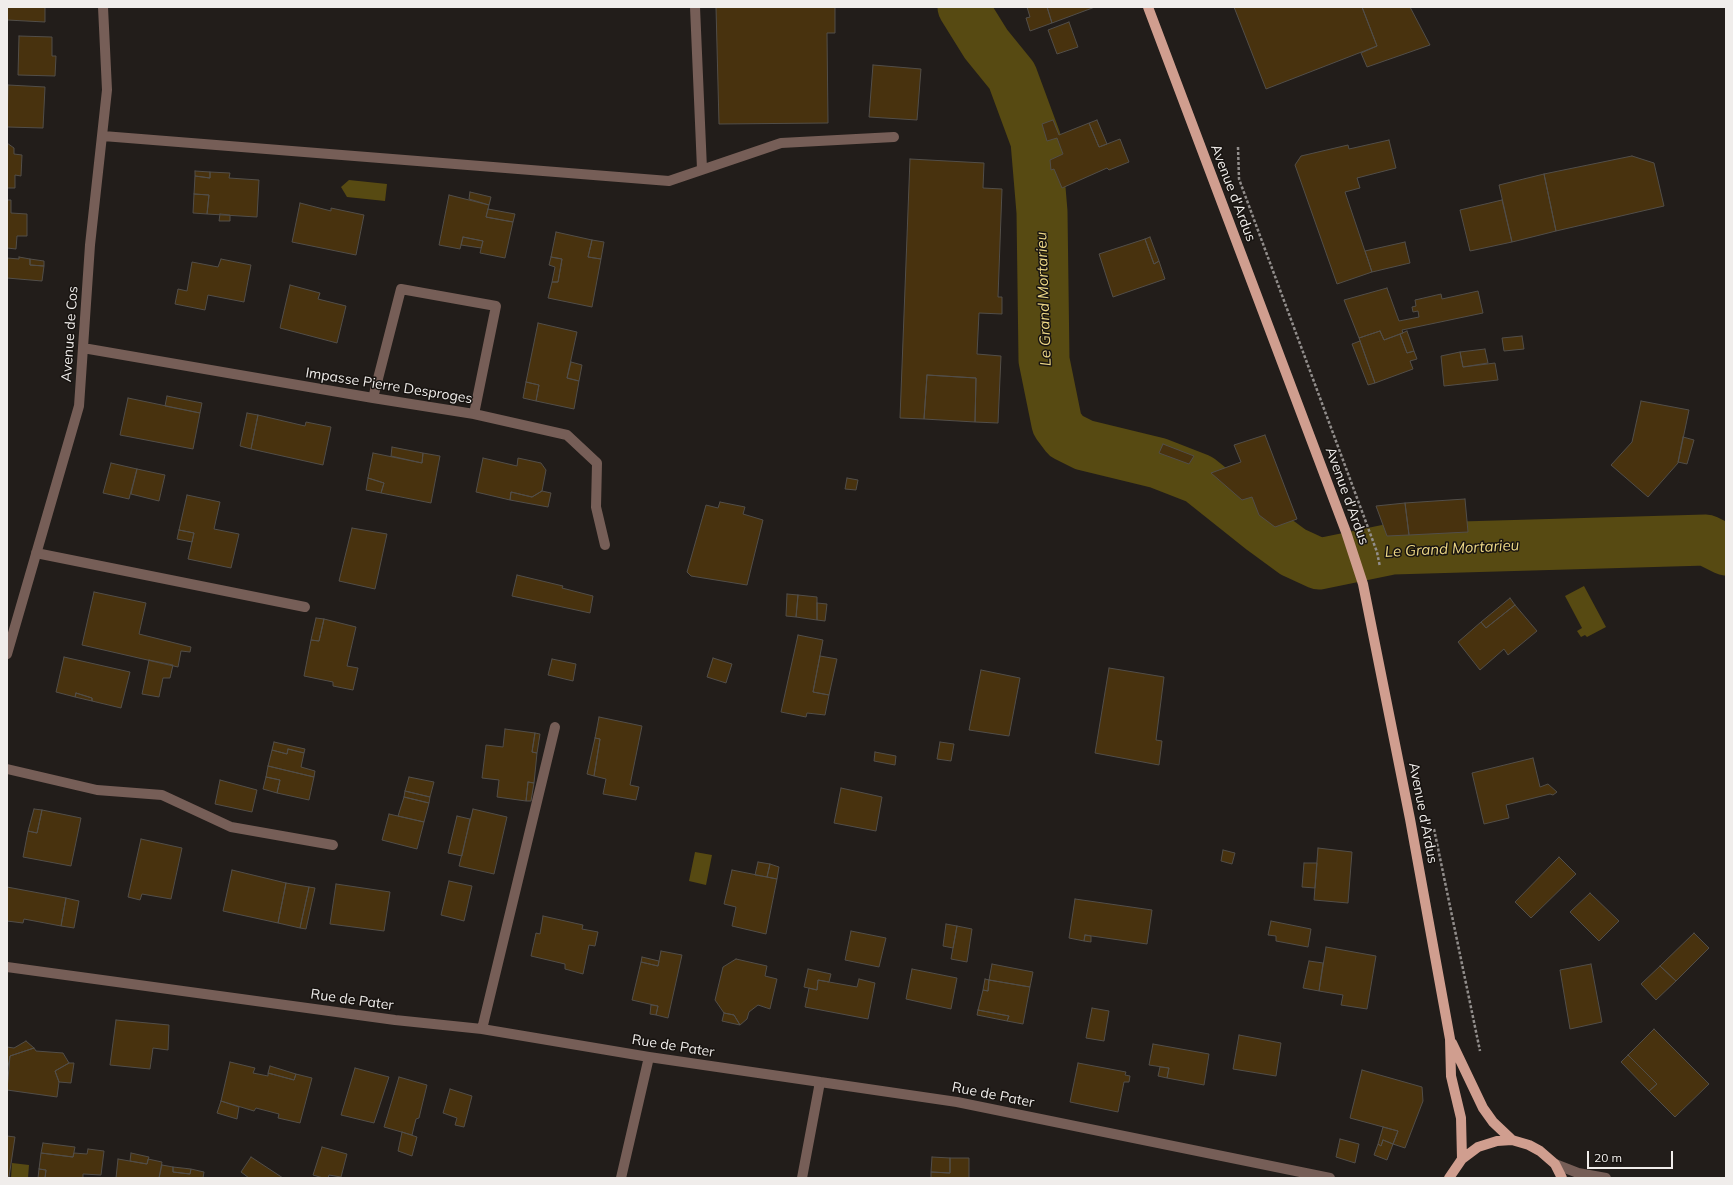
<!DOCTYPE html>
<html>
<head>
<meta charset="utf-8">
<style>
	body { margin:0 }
	#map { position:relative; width:1733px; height:1185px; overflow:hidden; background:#221d1a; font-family:Mulish,sans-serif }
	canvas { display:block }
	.frame { position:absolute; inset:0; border:8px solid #f0edeb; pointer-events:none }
	.scale { position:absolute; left:1587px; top:1151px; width:86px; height:18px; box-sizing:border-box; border:2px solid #f0edeb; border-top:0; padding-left:5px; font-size:12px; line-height:14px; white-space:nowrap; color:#f0edeb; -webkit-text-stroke:3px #181411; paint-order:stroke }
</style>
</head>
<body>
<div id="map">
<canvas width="1733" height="1185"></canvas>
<div class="frame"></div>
<div class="scale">20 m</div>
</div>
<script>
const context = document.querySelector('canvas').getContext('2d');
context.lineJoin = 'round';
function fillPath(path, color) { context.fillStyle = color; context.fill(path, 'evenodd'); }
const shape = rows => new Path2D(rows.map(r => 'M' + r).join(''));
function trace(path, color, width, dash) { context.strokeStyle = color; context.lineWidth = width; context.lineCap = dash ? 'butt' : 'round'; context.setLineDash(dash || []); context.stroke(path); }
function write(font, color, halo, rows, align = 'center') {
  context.font = font + ' Mulish,sans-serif'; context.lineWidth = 3; context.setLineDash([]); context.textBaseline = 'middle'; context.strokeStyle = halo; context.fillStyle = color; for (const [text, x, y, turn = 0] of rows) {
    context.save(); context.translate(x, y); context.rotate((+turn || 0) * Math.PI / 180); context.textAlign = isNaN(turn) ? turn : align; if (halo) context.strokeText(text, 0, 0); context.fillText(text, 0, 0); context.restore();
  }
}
fillPath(shape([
	[349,180,387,184,385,201,347,197,341,187],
	[1584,586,1606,627,1587,637,1585,635,1581,637,1577,631,1582,628,1565,596],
	[695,852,712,855,706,885,689,881],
	[12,1163,29,1165,28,1178,11,1178]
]), '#574a12');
trace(shape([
	[963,7,986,44,1012,76,1036,141,1042,212,1044,360,1057,424,1066,436,1084,445,1158,463,1199,479,1263,530,1293,552,1319,564,1392,549,1706,540,1726,550]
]), '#574a12', 51);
const building = shape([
	[7,7,45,7,45,22,7,20,7,7],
	[716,7,835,7,835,33,827,33,828,123,719,124,716,7],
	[1027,7,1047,7,1052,23,1030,31,1026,18,1030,17,1027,7],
	[1047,7,1095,7,1052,23,1047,7],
	[1234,7,1362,7,1377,46,1266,89,1234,7],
	[1362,7,1410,7,1430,45,1367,67,1361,53,1377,46,1362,7],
	[1069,22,1078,47,1057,54,1048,30,1069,22],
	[19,36,52,37,52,56,56,56,55,76,18,75,19,36],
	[873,65,921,69,917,120,869,117,873,65],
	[8,85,45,87,43,128,7,127,8,85],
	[1053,120,1059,135,1089,123,1099,147,1120,139,1129,162,1109,170,1107,168,1062,188,1054,169,1051,170,1050,160,1063,154,1057,138,1047,141,1042,124,1053,120],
	[1097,120,1107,144,1099,147,1089,123,1097,120],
	[1389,140,1396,168,1357,178,1360,188,1345,192,1372,272,1337,284,1295,165,1301,156,1348,145,1349,149,1389,140],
	[7,143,14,148,14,154,22,155,21,176,15,175,15,188,7,188,7,143],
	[1632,156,1654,163,1664,206,1556,231,1544,174,1632,156],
	[910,159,984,163,983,188,1002,189,998,297,1002,297,1002,314,979,313,977,354,1001,356,998,423,975,422,976,378,927,375,924,419,900,418,910,159],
	[195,171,210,172,210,178,195,176,195,171],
	[210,172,230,173,229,178,259,180,257,217,207,214,209,195,194,194,195,176,210,178,210,172],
	[1544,174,1556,231,1512,242,1499,185,1544,174],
	[470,192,491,197,489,205,469,199,470,192],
	[194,194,209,195,207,214,193,213,194,194],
	[449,195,489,205,486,217,513,222,505,258,480,253,483,241,463,237,460,249,439,245,449,195],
	[7,200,11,200,11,213,27,214,27,236,17,236,16,249,7,248,7,200],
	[1502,200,1512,242,1470,251,1460,210,1502,200],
	[300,203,331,211,331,208,364,215,356,255,292,242,300,203],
	[488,209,515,214,513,222,486,217,488,209],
	[220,214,230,215,230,221,219,221,220,214],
	[556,232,592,240,588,257,601,259,592,307,548,298,552,282,558,282,562,259,551,257,556,232],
	[463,237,483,241,481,248,461,245,463,237],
	[1150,237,1159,261,1154,264,1145,239,1150,237],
	[1145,239,1154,264,1159,261,1165,279,1113,297,1099,254,1145,239],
	[592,240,604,242,601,259,588,257,592,240],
	[1405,242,1410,263,1372,272,1365,251,1405,242],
	[19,257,30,259,30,265,44,266,42,281,7,278,7,258,19,259,19,257],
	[551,257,562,259,558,282,552,282,555,267,549,265,551,257],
	[30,259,44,261,44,266,30,265,30,259],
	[221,259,251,265,244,302,208,295,205,310,175,304,178,289,187,291,192,262,218,267,221,259],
	[290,285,320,293,318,299,346,306,337,343,280,328,290,285],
	[1387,288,1399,321,1419,317,1418,311,1413,312,1412,307,1416,306,1415,300,1441,294,1442,299,1478,291,1483,313,1402,330,1403,333,1384,340,1380,331,1359,338,1344,300,1387,288],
	[538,323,577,332,567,378,579,381,574,409,536,401,539,385,526,382,538,323],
	[1380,331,1384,340,1400,334,1407,353,1414,351,1417,359,1410,361,1413,369,1375,383,1359,338,1380,331],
	[1407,331,1414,351,1407,353,1400,334,1407,331],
	[1522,336,1524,349,1504,351,1502,338,1522,336],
	[1360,341,1375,383,1368,385,1352,344,1360,341],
	[1485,349,1488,363,1463,367,1460,352,1485,349],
	[1460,352,1463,367,1495,363,1498,380,1444,386,1441,356,1460,352],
	[571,362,582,365,579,381,567,378,571,362],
	[927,375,976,378,975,422,924,419,927,375],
	[526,382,539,385,536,401,523,398,526,382],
	[167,396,202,403,200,413,165,406,167,396],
	[128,398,200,413,193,449,120,435,128,398],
	[1641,401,1689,410,1678,463,1648,497,1611,465,1632,442,1641,401],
	[247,413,258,415,251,449,240,446,247,413],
	[258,415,305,426,306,422,331,427,323,465,251,449,258,415],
	[1265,435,1297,519,1275,527,1259,515,1252,497,1242,500,1211,473,1241,462,1234,445,1265,435],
	[1683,437,1694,440,1687,464,1678,462,1683,437],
	[1163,444,1194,456,1189,464,1159,453,1163,444],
	[392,447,423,453,422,463,391,456,392,447],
	[373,453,422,463,423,453,440,456,431,503,381,493,384,483,368,478,373,453],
	[483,458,517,466,518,458,541,463,546,470,542,491,532,497,511,492,510,500,476,492,483,458],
	[111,463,137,469,129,499,103,493,111,463],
	[137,469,165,475,159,501,131,494,137,469],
	[368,478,384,483,381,493,366,490,368,478],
	[847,478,858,480,856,490,845,489,847,478],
	[542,491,551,493,548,507,510,500,511,492,532,497,542,491],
	[187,495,220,502,214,529,239,534,231,568,188,559,194,533,179,530,187,495],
	[1465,499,1468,532,1409,535,1405,503,1465,499],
	[720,502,745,507,743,514,763,520,747,585,691,576,687,572,706,505,718,508,720,502],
	[1405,503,1409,535,1387,536,1376,506,1405,503],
	[352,528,387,534,375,589,339,581,352,528],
	[179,530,194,533,192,542,177,539,179,530],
	[517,575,563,586,562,588,593,596,590,613,512,596,517,575],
	[94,592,146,603,139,634,191,647,190,652,181,651,178,667,82,645,94,592],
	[787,594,798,595,796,617,786,616,787,594],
	[798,595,817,597,817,620,796,617,798,595],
	[1510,598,1515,605,1486,628,1481,622,1510,598],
	[817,603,827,604,825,621,817,620,817,603],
	[1515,605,1537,631,1508,655,1504,649,1480,670,1458,642,1481,622,1486,628,1515,605],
	[316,618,324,619,319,641,311,640,316,618],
	[324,619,356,627,347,666,358,668,353,690,333,686,333,682,304,676,311,640,319,641,324,619],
	[798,635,823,640,813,692,829,695,825,715,807,713,806,717,781,712,798,635],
	[820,656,837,659,829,695,813,692,820,656],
	[64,657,130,672,121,708,92,701,92,698,76,693,75,697,56,692,64,657],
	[713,658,732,664,726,683,707,677,713,658],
	[552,659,576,664,573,681,548,675,552,659],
	[149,660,173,665,170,678,163,678,159,697,142,694,149,660],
	[1109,668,1164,677,1156,740,1162,741,1159,765,1095,753,1109,668],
	[981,670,1020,678,1009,736,969,730,981,670],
	[76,693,92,698,92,701,75,697,76,693],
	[599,717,642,726,630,785,639,787,636,800,603,794,606,779,594,776,600,739,595,738,599,717],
	[505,729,535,733,532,752,537,753,534,783,528,782,526,801,497,797,499,780,482,778,486,745,503,747,505,729],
	[535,733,540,734,537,753,532,752,535,733],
	[595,738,600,739,594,776,587,774,595,738],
	[274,742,305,749,304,753,288,749,287,754,272,750,274,742],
	[940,742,954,744,951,761,937,759,940,742],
	[288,749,304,753,301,767,315,771,314,777,268,766,272,750,287,754,288,749],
	[875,752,896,756,895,765,874,761,875,752],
	[1533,758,1540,787,1548,784,1557,792,1553,795,1550,794,1506,805,1509,818,1484,824,1472,773,1533,758],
	[268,766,314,777,309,800,277,793,280,780,266,777,268,766],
	[266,777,280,780,277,793,263,789,266,777],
	[409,777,434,782,430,797,405,791,409,777],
	[220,780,257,790,252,812,215,804,220,780],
	[528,782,534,783,531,801,526,801,528,782],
	[841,788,882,797,876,831,834,823,841,788],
	[405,791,430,797,429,803,404,797,405,791],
	[404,797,429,803,424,822,398,816,404,797],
	[34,809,42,810,37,833,28,831,34,809],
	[473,809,507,817,494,874,459,866,473,809],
	[42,810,81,818,71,866,23,857,28,831,37,833,42,810],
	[389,814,424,822,417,849,382,840,389,814],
	[457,816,470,819,462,856,448,853,457,816],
	[141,839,182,848,171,899,142,894,140,900,128,897,141,839],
	[1318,848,1352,852,1348,903,1314,900,1318,848],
	[1223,850,1235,853,1232,864,1221,861,1223,850],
	[1559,857,1576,874,1531,918,1515,902,1559,857],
	[758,862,770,864,767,877,755,875,758,862],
	[1304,863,1317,863,1315,888,1302,887,1304,863],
	[770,864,779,867,777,879,767,877,770,864],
	[232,870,286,883,278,923,223,911,232,870],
	[732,870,777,879,766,934,732,926,736,907,724,904,732,870],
	[449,881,472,886,464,921,441,915,449,881],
	[286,883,309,887,300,928,278,923,286,883],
	[336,884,390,892,384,931,330,924,336,884],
	[7,887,66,898,61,926,24,919,23,923,7,921,7,887],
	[309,887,315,888,306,929,300,928,309,887],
	[1590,893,1619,921,1599,941,1570,912,1590,893],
	[66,898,79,901,74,928,61,926,66,898],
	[1075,899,1152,910,1147,944,1085,935,1084,941,1069,938,1075,899],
	[543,916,583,925,582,929,598,932,595,946,589,945,583,974,565,969,565,964,531,956,536,933,540,934,543,916],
	[1271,921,1311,929,1308,947,1276,941,1276,936,1268,935,1271,921],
	[946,924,957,926,953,948,943,946,946,924],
	[957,926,972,929,967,962,951,959,957,926],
	[851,931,886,938,879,967,845,960,851,931],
	[1694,933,1709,948,1676,981,1660,966,1694,933],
	[1085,935,1091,936,1091,942,1084,941,1085,935],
	[1326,947,1376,956,1367,1009,1341,1005,1343,995,1319,991,1326,947],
	[661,951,682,955,668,1018,656,1015,658,1006,632,1000,641,962,658,966,661,951],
	[642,957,659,961,658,966,641,962,642,957],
	[736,959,767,966,765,976,777,979,770,1009,758,1005,749,1012,747,1019,740,1025,734,1015,724,1013,715,1000,723,967,736,959],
	[1309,961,1323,963,1319,991,1303,988,1309,961],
	[992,964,1033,972,1030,987,989,980,992,964],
	[1591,964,1602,1022,1570,1029,1560,970,1591,964],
	[1660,966,1676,981,1656,1000,1641,984,1660,966],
	[808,969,831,974,829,982,818,980,817,990,804,987,808,969],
	[912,969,957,978,951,1009,906,999,912,969],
	[859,979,875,983,868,1019,805,1007,809,988,817,990,818,980,857,987,859,979],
	[985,979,989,980,988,991,983,990,985,979],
	[989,980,1030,987,1023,1024,1007,1021,1009,1016,978,1010,983,990,988,991,989,980],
	[651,1005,658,1006,656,1015,650,1014,651,1005],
	[1092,1008,1109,1011,1104,1041,1086,1038,1092,1008],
	[978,1010,1009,1016,1007,1021,977,1015,978,1010],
	[724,1013,734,1015,740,1025,722,1021,724,1013],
	[116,1020,169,1025,168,1050,153,1048,150,1069,110,1065,116,1020],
	[1654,1029,1709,1084,1675,1117,1649,1091,1657,1084,1628,1055,1654,1029],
	[1239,1035,1281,1043,1276,1076,1233,1069,1239,1035],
	[26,1041,34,1048,10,1056,7,1072,7,1047,14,1048,26,1041],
	[1153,1044,1209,1054,1204,1085,1167,1078,1169,1068,1149,1065,1153,1044],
	[34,1048,36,1051,63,1053,69,1063,55,1071,59,1082,57,1097,7,1090,10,1056,34,1048],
	[1628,1055,1657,1084,1649,1091,1621,1062,1628,1055],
	[230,1062,255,1068,253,1073,268,1076,268,1073,294,1080,296,1074,312,1078,300,1123,278,1118,279,1114,256,1108,254,1111,221,1101,230,1062],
	[69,1063,74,1063,71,1083,59,1082,55,1071,69,1063],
	[1078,1063,1126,1072,1125,1075,1130,1076,1129,1082,1124,1082,1118,1112,1070,1102,1078,1063],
	[270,1066,296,1074,294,1080,268,1073,270,1066],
	[1160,1067,1169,1068,1167,1078,1158,1076,1160,1067],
	[355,1068,389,1077,374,1123,341,1115,355,1068],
	[1362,1070,1422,1087,1423,1101,1405,1148,1393,1144,1398,1131,1350,1118,1362,1070],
	[399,1077,427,1085,419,1118,416,1119,412,1135,384,1127,399,1077],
	[450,1089,472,1096,464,1127,455,1125,457,1118,443,1113,450,1089],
	[221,1101,239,1107,237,1119,217,1113,221,1101],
	[1383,1127,1398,1131,1393,1144,1383,1140,1381,1146,1378,1144,1383,1127],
	[402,1132,417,1137,412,1156,398,1151,402,1132],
	[7,1136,15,1137,9,1177,7,1177,7,1136],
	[1340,1139,1359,1144,1355,1163,1336,1157,1340,1139],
	[1383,1140,1393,1144,1387,1160,1374,1155,1378,1144,1381,1146,1383,1140],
	[43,1143,75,1147,73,1157,41,1153,43,1143],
	[322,1147,347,1154,341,1177,329,1175,328,1178,323,1178,313,1175,322,1147],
	[88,1149,104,1151,101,1175,83,1174,83,1178,45,1178,46,1170,39,1169,41,1153,73,1157,74,1153,87,1154,88,1149],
	[131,1153,149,1157,147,1164,130,1161,131,1153],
	[251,1157,283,1178,249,1178,241,1172,251,1157],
	[932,1157,950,1158,950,1173,931,1172,932,1157],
	[950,1158,969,1158,969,1178,931,1178,931,1172,950,1173,950,1158],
	[118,1159,147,1164,148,1159,162,1162,159,1178,116,1178,118,1159],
	[162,1165,173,1167,173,1172,190,1174,191,1169,204,1172,203,1178,159,1178,162,1165],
	[173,1167,191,1169,190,1174,173,1172,173,1167],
	[39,1169,46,1170,45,1178,38,1178,39,1169]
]);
fillPath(building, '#48320e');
trace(building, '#524e49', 1);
trace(shape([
	[1238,147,1239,179,1377,552,1380,567],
	[1434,829,1480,1051]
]), '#928e8c', 2.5, [3, 2]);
trace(shape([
	[695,7,702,169],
	[103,136,669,181,781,143,894,137],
	[83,348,373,398,474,414,567,435,597,463,596,507,605,545],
	[373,398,401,289,496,306,474,414],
	[36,553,305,607],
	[7,654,79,406,90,245,107,90,103,7],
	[7,769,97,790,162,795,231,827,333,845],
	[7,967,395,1020,482,1029,649,1057,957,1102,1330,1178],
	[482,1029,555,727],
	[1555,1164,1578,1173,1606,1178],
	[621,1178,649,1057],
	[802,1178,820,1082]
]), '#765e57', 10);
trace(shape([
	[1148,7,1346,532,1363,584,1410,819,1450,1039,1451,1076,1461,1118,1462,1159],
	[1452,1043,1483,1108,1493,1122,1512,1140],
	[1449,1178,1462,1159,1478,1147,1497,1141,1512,1140,1529,1145,1540,1151,1555,1164,1562,1178]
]), '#d09e8f', 10);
write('14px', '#f0edeb', '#181411', [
	["Avenue d'Ardus",1233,193,69],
	["Avenue de Cos",70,334,-86],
	["Impasse Pierre Desproges",389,386,9],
	["Avenue d'Ardus",1347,496,70],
	["Avenue d'Ardus",1423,813,79],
	["Rue de Pater",352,1000,8],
	["Rue de Pater",673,1046,9],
	["Rue de Pater",993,1095,11]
]);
write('italic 15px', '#edd786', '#181411', [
	["Le Grand Mortarieu",1044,299,-92],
	["Le Grand Mortarieu",1452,549,-3]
]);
</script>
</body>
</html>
